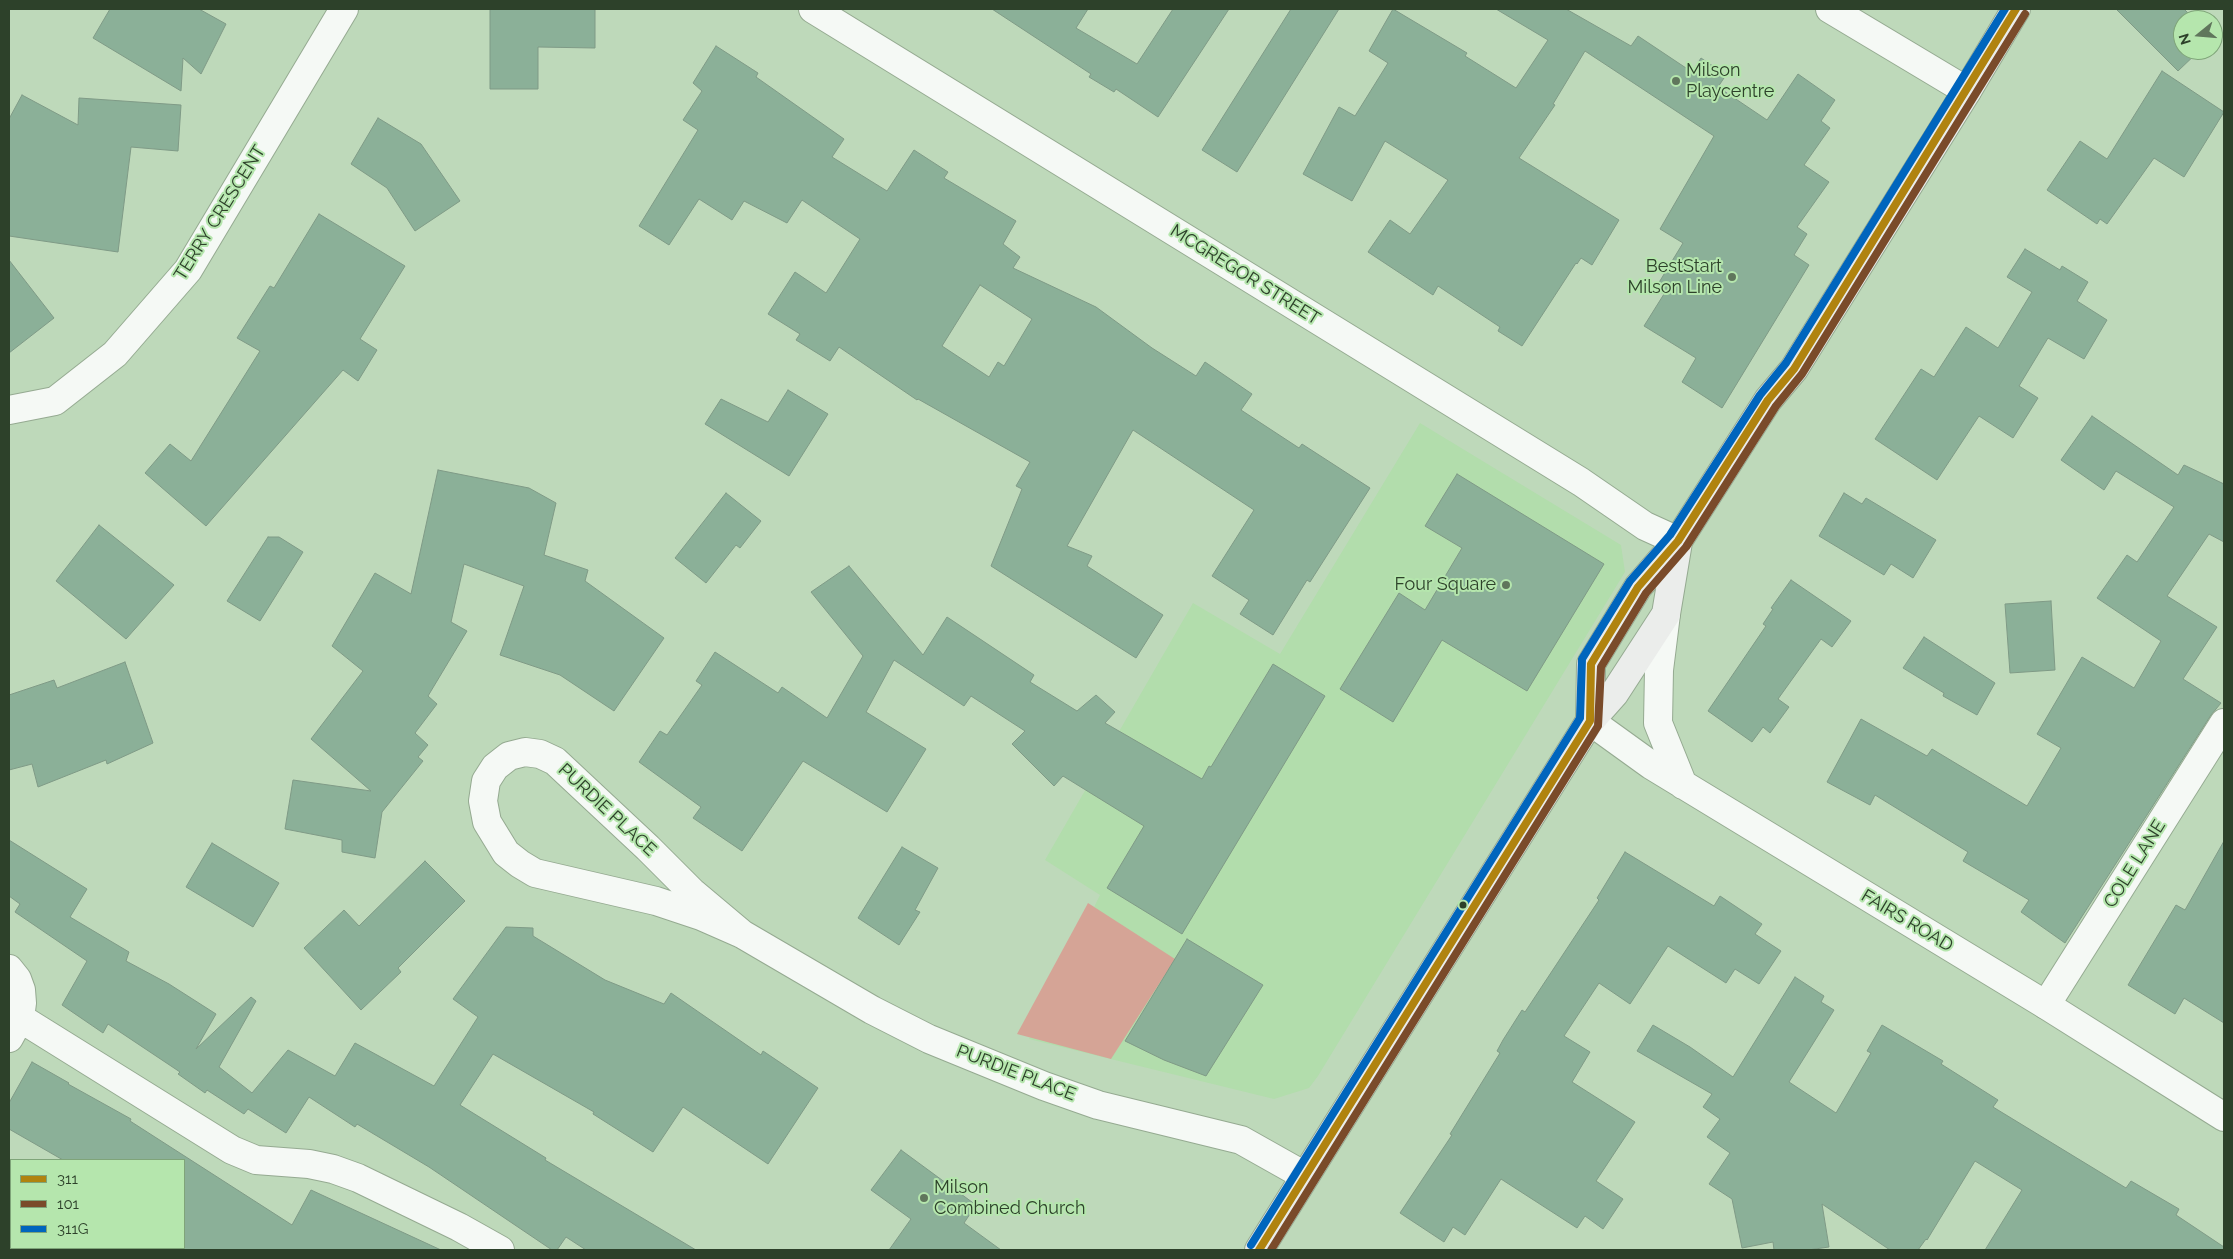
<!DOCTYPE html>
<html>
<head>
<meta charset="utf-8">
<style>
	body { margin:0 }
	#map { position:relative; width:2233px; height:1259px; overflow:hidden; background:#bed9ba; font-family:Raleway,sans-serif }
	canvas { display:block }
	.frame { position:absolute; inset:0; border:10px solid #2d412a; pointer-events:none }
	.legend { position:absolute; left:10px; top:1159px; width:175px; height:90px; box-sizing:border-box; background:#b5e6ad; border:1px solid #7fa479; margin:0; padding:6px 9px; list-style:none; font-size:15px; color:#2d412a }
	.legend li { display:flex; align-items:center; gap:10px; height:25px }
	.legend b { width:25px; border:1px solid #7fa479 }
	.north { position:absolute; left:2173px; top:10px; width:50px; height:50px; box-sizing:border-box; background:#b5e6ad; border:1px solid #7fa479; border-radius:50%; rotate:253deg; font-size:14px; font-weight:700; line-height:20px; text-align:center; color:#2d412a }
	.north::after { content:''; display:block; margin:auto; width:18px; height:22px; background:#60765c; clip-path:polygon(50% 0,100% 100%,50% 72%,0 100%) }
</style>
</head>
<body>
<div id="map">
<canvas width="2233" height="1259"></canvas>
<div class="frame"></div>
<ul class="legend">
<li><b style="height:6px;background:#b0830f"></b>311</li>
<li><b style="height:6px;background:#7a4b2a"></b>101</li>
<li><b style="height:6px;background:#0065bd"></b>311G</li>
</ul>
<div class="north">N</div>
</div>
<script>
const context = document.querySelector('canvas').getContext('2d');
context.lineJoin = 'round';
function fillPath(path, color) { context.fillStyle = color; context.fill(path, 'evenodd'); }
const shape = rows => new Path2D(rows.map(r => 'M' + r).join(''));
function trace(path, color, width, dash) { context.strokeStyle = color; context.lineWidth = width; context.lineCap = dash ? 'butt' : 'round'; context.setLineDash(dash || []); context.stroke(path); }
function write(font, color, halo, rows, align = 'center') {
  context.font = font + ' Raleway,sans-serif'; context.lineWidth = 4; context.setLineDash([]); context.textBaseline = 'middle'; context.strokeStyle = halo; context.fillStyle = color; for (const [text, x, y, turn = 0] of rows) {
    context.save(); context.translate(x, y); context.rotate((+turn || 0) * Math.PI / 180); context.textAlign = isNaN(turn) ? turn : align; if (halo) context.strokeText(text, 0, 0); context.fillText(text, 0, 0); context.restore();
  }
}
fillPath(shape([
	[1420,423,1621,545,1625,572,1318,1076,1309,1088,1274,1099,1029,1039,1100,895,1045,860,1193,603,1280,654]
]), '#b2ddac');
fillPath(shape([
	[1088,903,1175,959,1111,1059,1017,1034]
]), '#d5a496');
const building = shape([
	[110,9,199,9,226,24,201,74,183,58,181,91,93,38,110,9],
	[490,9,595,9,595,48,538,47,538,89,490,89,490,9],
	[992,9,1088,9,1076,28,1137,64,1173,9,1229,9,1158,117,1116,89,1114,92,1089,77,1091,74,992,9],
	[1291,9,1339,9,1237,172,1202,150,1291,9],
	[1393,9,1467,53,1465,56,1516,88,1548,40,1496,9,1566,9,1631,46,1638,36,1692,72,1701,58,1726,75,1718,87,1767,120,1798,74,1835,100,1821,121,1830,128,1804,165,1829,182,1797,227,1807,234,1794,255,1809,265,1722,408,1682,382,1696,358,1644,326,1664,294,1655,289,1683,243,1660,229,1714,136,1585,51,1553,104,1555,105,1519,158,1619,220,1592,265,1581,258,1577,264,1576,263,1522,346,1498,331,1500,327,1438,286,1433,295,1368,252,1390,220,1410,234,1448,180,1385,141,1352,201,1303,174,1339,107,1355,116,1388,63,1369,51,1393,9],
	[2116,9,2184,9,2195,20,2183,20,2183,50,2200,50,2178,71,2116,9],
	[716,46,758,73,756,77,844,139,832,157,887,191,914,150,948,172,944,178,1016,221,1003,244,1020,257,1013,268,1096,307,1152,348,1196,376,1205,362,1252,394,1241,410,1299,448,1302,444,1370,488,1310,582,1307,580,1273,635,1240,614,1249,600,1212,576,1254,510,1133,430,1067,546,1092,556,1087,566,1163,615,1136,658,991,566,1022,489,1016,486,1030,462,918,399,917,400,839,347,830,361,796,340,800,334,768,314,795,272,826,293,860,239,802,200,787,223,744,201,732,220,699,199,669,245,639,226,698,130,683,120,702,91,693,83,716,46],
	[980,285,1032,319,1004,366,998,362,989,377,942,346,980,285],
	[2162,71,2224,112,2184,177,2154,158,2107,224,2100,219,2097,224,2047,190,2080,141,2107,159,2162,71],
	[22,95,78,125,79,98,181,105,178,151,131,147,118,252,9,236,9,119,22,95],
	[378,118,421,144,460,201,415,231,387,188,351,164,378,118],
	[319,214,405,266,360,339,377,350,358,381,343,370,206,526,145,473,170,444,191,461,260,351,237,338,270,286,274,288,319,214],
	[2025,249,2060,270,2062,266,2088,282,2077,301,2107,320,2084,359,2048,338,2019,386,2038,398,2013,438,1979,416,1937,480,1875,439,1921,369,1934,377,1966,327,1998,348,2032,292,2007,277,2025,249],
	[9,260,54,318,9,353,9,260],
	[788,390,828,414,789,476,705,424,721,399,768,422,788,390],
	[2092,416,2178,475,2184,465,2224,484,2224,542,2209,534,2167,596,2217,627,2183,679,2221,703,2211,715,2065,943,2021,912,2029,900,1963,861,1968,852,1875,795,1870,805,1827,782,1861,719,1927,756,1932,749,2027,806,2061,748,2037,734,2082,657,2134,688,2161,641,2097,598,2127,555,2137,562,2174,507,2116,471,2104,490,2061,460,2092,416],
	[438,470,529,488,556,503,544,555,588,570,585,581,664,638,614,711,560,675,500,655,524,586,464,564,451,622,467,631,428,696,437,704,415,733,428,745,418,757,423,761,382,812,375,858,342,852,342,840,285,829,293,780,371,791,311,739,363,671,332,646,375,573,411,594,438,470],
	[1457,474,1604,564,1527,691,1442,640,1393,722,1340,689,1399,593,1425,610,1462,548,1425,526,1457,474],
	[726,493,761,521,740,548,736,545,706,583,675,558,726,493],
	[1844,493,1862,504,1866,498,1936,540,1913,578,1891,564,1884,575,1819,536,1844,493],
	[99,525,174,585,126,639,56,581,99,525],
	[268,537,279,537,303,552,260,621,227,601,268,537],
	[849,566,923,655,947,617,1034,675,1030,682,1077,711,1096,695,1115,712,1105,723,1202,779,1209,766,1211,767,1273,664,1325,696,1182,934,1107,888,1144,826,1063,776,1054,786,1012,744,1025,731,971,696,964,706,894,660,866,712,926,749,887,812,803,761,742,851,693,818,701,807,639,762,660,731,667,735,702,685,696,681,715,652,778,693,782,687,827,718,863,656,811,592,849,566],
	[1791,580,1851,621,1832,647,1821,639,1778,699,1789,707,1770,733,1763,727,1752,742,1708,711,1766,626,1763,624,1773,609,1771,608,1791,580],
	[2051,601,2055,670,2010,673,2005,604,2051,601],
	[1924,637,1995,683,1977,715,1943,696,1944,693,1903,668,1924,637],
	[125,662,153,743,107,764,106,760,38,787,32,764,9,770,9,695,54,680,57,688,125,662],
	[9,840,87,889,70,917,129,952,126,961,169,984,216,1014,196,1049,251,997,256,1001,219,1067,252,1093,288,1050,335,1076,355,1043,434,1086,478,1017,453,999,506,927,533,928,533,936,605,980,664,1004,671,993,761,1055,763,1051,818,1088,768,1164,683,1107,653,1152,593,1114,594,1112,493,1054,460,1105,546,1158,545,1160,696,1250,586,1250,566,1237,557,1250,552,1250,429,1167,357,1124,355,1127,309,1097,286,1133,248,1109,244,1114,207,1090,205,1093,178,1074,180,1072,108,1024,103,1033,62,1005,87,961,15,912,20,904,9,896,9,840],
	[2224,841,2224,1023,2184,998,2175,1014,2128,985,2176,905,2185,910,2224,841],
	[212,843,279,883,253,927,186,887,212,843],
	[902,847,938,868,915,910,920,912,899,945,858,918,902,847],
	[1625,852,1714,906,1720,896,1762,924,1755,934,1781,951,1759,984,1735,969,1726,983,1668,946,1630,1004,1599,983,1564,1036,1590,1052,1572,1082,1635,1122,1596,1181,1623,1199,1603,1229,1585,1216,1577,1228,1501,1179,1465,1235,1453,1227,1444,1242,1400,1213,1452,1135,1450,1134,1500,1053,1497,1051,1503,1040,1522,1010,1525,1012,1599,900,1597,898,1625,852],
	[425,861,465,901,398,968,401,972,361,1010,304,948,344,910,359,926,425,861],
	[1187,939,1263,985,1206,1076,1164,1060,1125,1041,1187,939],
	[1795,977,1824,996,1821,1002,1834,1010,1789,1082,1836,1113,1871,1053,1867,1051,1882,1025,1943,1061,1941,1064,1998,1100,1993,1107,2126,1188,2131,1181,2179,1209,2176,1215,2224,1247,2224,1250,1985,1250,2022,1190,1975,1161,1927,1240,1926,1239,1918,1250,1890,1250,1822,1204,1829,1247,1808,1250,1774,1250,1773,1242,1742,1248,1732,1199,1709,1184,1730,1153,1707,1137,1720,1119,1703,1107,1712,1094,1637,1051,1653,1025,1690,1047,1733,1077,1795,977],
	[32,1062,69,1083,68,1084,131,1119,130,1121,292,1225,311,1190,441,1250,184,1250,184,1160,63,1160,9,1129,9,1103,32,1062],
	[901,1150,976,1205,964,1223,1001,1250,889,1250,911,1219,871,1190,901,1150]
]);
fillPath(building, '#8bb098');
trace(building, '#7f9a86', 1);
const minor = shape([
	[1830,9,1967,91],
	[9,410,55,401,115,354,188,270,344,9],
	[742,934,692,892,648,848,555,761,540,754,525,752,509,756,495,767,486,781,483,801,487,822,506,853,520,864,535,873,656,901,701,916,742,934,872,1010,929,1039,1044,1086,1098,1105,1241,1140,1305,1176],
	[9,969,17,979,21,990,22,1003,20,1018,9,1038],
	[2046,1005,2224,723],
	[20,1018,232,1150,256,1160,309,1164,333,1169,358,1178,459,1227,500,1250]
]);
const tertiary = shape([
	[813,9,1581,482,1645,526,1678,541],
	[1666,614,1659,670,1658,723,1683,785],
	[1590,721,1651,765,2046,1005,2224,1117]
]);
const secondary = shape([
	[1590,721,1591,664,1638,587,1678,541,1768,400,1794,369,1967,91,2016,9],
	[1259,1250,1590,721,1614,694,1666,614,1678,542]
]);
trace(minor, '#95aa91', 30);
trace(tertiary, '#95aa91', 30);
trace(secondary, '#95aa91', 30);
trace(minor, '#f5f9f5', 28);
trace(tertiary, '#f5f9f5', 28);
trace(secondary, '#ebedeb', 28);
trace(shape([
	[1259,1250,1590,721,1591,664,1638,587,1678,541,1768,400,1794,369,2016,9]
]), '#b0830f', 8);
trace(shape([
	[1271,1250,1598,726,1601,667,1646,593,1686,547,1776,406,1802,374,2025,14]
]), '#7a4b2a', 8);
trace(shape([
	[1251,1245,1580,718,1582,659,1630,581,1670,535,1760,395,1786,363,2005,9]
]), '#0065bd', 8);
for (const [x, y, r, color] of [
	[1676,81,5,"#60765c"],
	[1732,277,5,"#60765c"],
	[1506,585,5,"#60765c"],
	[1463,905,4.5,"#2d412a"],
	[924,1198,5,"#60765c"]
]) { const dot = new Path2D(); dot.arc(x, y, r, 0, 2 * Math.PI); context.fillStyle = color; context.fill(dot); trace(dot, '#b5e6ad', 2); }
write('18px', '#2d412a', '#b5e6ad', [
	["Milson",1686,71],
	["Playcentre",1686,92],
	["BestStart",1722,267,"right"],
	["Milson Line",1722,288,"right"],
	["Four Square",1496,585,"right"],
	["Milson",934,1188],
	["Combined Church",934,1209]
], 'left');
write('18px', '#2d412a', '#b5e6ad', [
	["TERRY CRESCENT",220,213,-58],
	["MCGREGOR STREET",1245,275,32],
	["PURDIE PLACE",607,810,43],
	["COLE LANE",2135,864,-58],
	["FAIRS ROAD",1907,921,31],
	["PURDIE PLACE",1016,1073,21]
]);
</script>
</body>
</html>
